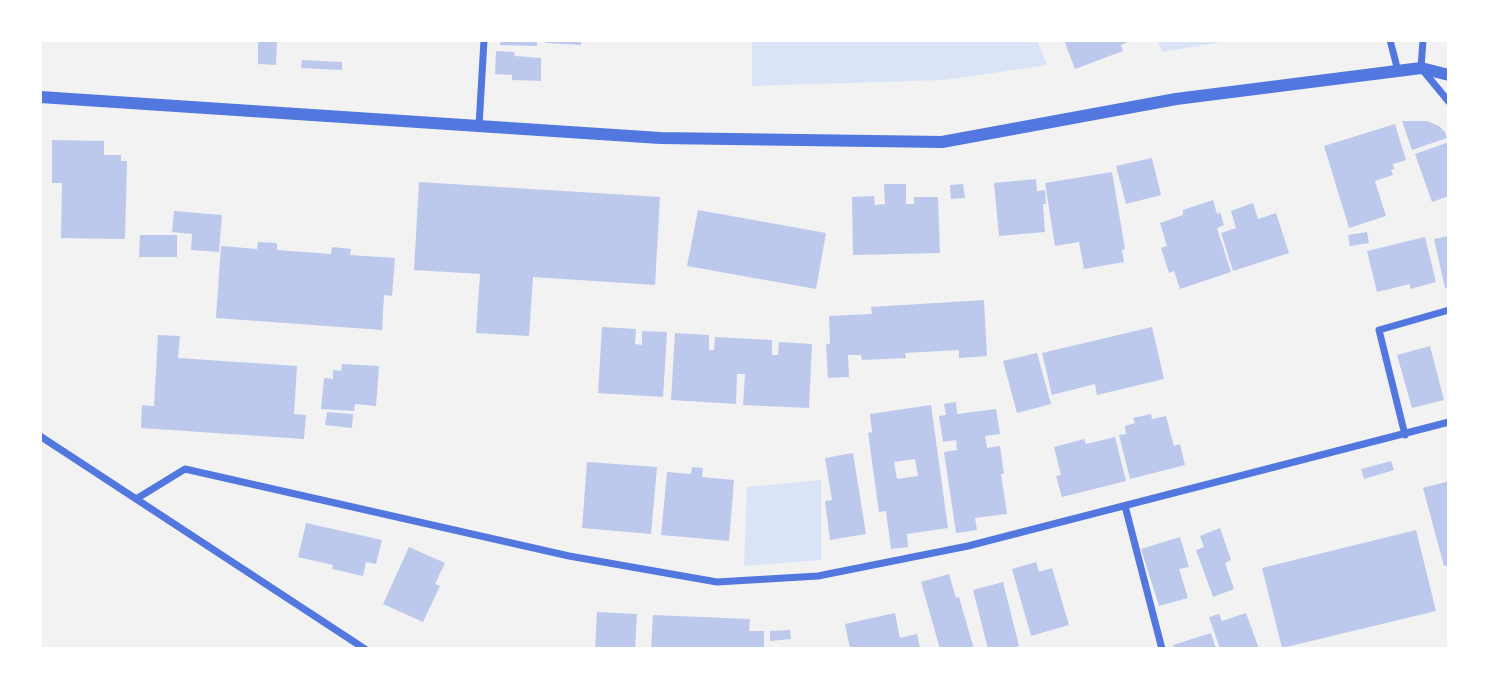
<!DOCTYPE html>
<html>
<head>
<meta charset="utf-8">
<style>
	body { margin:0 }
	#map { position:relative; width:1489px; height:689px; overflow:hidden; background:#f2f2f2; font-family:"Public Sans",sans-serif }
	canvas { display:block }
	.frame { position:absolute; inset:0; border:42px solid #fff; pointer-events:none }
</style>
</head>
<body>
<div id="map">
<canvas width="1489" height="689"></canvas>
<div class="frame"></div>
</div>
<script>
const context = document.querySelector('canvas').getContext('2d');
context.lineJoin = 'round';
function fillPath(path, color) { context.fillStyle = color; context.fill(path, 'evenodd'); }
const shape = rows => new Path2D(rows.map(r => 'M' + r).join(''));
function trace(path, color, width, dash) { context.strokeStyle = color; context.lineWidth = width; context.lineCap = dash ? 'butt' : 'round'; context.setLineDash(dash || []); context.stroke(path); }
fillPath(shape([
	[752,40,1037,40,1047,65,945,80,752,86],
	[1157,40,1223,40,1222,42,1162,52],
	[821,480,821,560,744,566,747,487]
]), '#dbe4f7');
fillPath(shape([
	[258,40,277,40,276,65,258,64],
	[501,40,537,40,537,46,500,45],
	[545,40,581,40,581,45,545,43],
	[1064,40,1132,40,1121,45,1123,51,1075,69],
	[496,51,514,52,515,56,541,58,541,81,512,80,512,75,495,74],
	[302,60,342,62,342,70,301,68],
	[1402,121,1427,121,1439,126,1445,132,1447,138,1412,150],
	[1395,124,1406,160,1393,164,1394,169,1391,170,1393,175,1375,181,1386,216,1349,228,1324,146],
	[52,140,104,141,104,155,121,155,121,161,127,161,125,239,61,238,62,183,52,183],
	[1449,142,1449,196,1432,202,1415,154],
	[1152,158,1161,195,1126,204,1116,166],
	[1112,172,1125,249,1122,250,1124,262,1084,269,1079,242,1055,246,1045,183],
	[1036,179,1037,191,1045,190,1046,204,1043,204,1045,232,999,236,994,183],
	[419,182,660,197,655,285,533,277,529,336,476,333,480,274,414,270],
	[884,184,906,184,906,204,914,204,914,197,938,197,940,253,853,255,852,197,874,196,875,205,885,204],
	[963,184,965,198,951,199,950,185],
	[1213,200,1217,214,1220,212,1224,225,1217,228,1231,272,1180,289,1174,271,1169,273,1161,248,1167,246,1160,223,1183,215,1183,210],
	[1253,203,1258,219,1276,213,1289,253,1233,271,1221,233,1236,228,1231,211],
	[698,210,826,233,816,289,687,266],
	[174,211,222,215,219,252,191,250,192,234,172,232],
	[1367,232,1369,243,1350,246,1348,235],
	[140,235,177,235,177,257,139,257],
	[1449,236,1449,287,1445,288,1434,239],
	[1425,237,1436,282,1410,289,1410,284,1377,292,1367,251],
	[258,242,277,243,277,250,331,254,332,247,351,249,350,255,395,258,392,296,384,295,382,330,216,318,221,246,257,249],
	[984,300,987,356,959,358,959,350,905,353,906,358,862,360,861,355,848,355,849,377,828,378,826,344,830,344,829,316,872,314,871,307],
	[602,327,636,329,635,344,642,345,642,331,667,332,663,397,598,393],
	[1152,327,1164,379,1097,395,1095,384,1052,395,1042,353],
	[675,333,709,335,709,350,714,350,715,337,772,340,772,355,778,355,779,342,812,344,809,408,743,405,745,374,737,374,736,404,671,400],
	[158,335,180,336,178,358,297,366,294,414,306,415,304,439,141,428,142,405,154,406],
	[1430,346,1444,400,1412,408,1397,355],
	[1037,353,1051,404,1017,413,1003,361],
	[342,364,379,366,376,406,355,404,354,411,321,409,324,378,333,379,333,370,341,371],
	[956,402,957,414,996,409,1000,434,985,436,987,448,1000,446,1004,474,1001,474,1007,514,975,518,977,530,956,533,944,452,957,450,956,440,943,442,939,416,946,415,944,404],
	[931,405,948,528,907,534,908,547,891,549,886,511,879,512,868,433,872,432,870,414],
	[915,459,918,476,897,479,894,462],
	[327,412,353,414,352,428,325,425],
	[1151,414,1152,419,1166,416,1174,446,1180,444,1185,465,1130,479,1119,435,1126,434,1125,426,1135,423,1133,418],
	[1115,437,1126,481,1062,497,1056,476,1061,475,1054,447,1084,439,1086,444],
	[853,453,866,534,830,540,825,501,832,500,825,458],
	[1391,461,1394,470,1364,479,1361,469],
	[587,462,657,467,651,534,582,528],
	[692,467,703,468,702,477,734,480,729,541,661,535,667,472,691,474],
	[1449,481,1449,565,1444,566,1423,488],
	[306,523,382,540,376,564,366,562,363,576,332,569,333,565,298,557],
	[1220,528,1231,560,1225,563,1234,589,1213,597,1196,550,1204,547,1200,536],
	[1416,530,1436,611,1282,648,1262,568],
	[1180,537,1189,567,1179,569,1188,598,1159,606,1141,549],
	[409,547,445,563,435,584,440,586,423,622,383,604],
	[1036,562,1039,572,1052,568,1069,625,1031,636,1012,569],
	[949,574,956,598,959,597,974,649,940,649,921,582],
	[1003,582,1019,646,1010,649,988,649,973,590],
	[597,612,637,614,635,649,595,649],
	[895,613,900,638,917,634,920,649,850,649,845,624],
	[1246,613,1259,649,1220,649,1209,617,1219,614,1222,621],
	[653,615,750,619,749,631,764,631,764,649,651,649],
	[790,630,791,639,770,641,770,631],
	[1211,633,1216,649,1175,649,1173,645]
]), '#bdc9ec');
trace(shape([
	[1390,40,1398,71],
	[1423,40,1421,68,1449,102],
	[479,126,484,40],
	[1405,435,1379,330,1449,310],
	[40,436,365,649],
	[136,499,185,469,569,556,717,582,818,576,968,546,1449,422],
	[1125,506,1162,649]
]), '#5277de', 7);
trace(shape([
	[40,97,660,138,942,142,1176,99,1421,68,1449,75]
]), '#5277de', 12);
</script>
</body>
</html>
